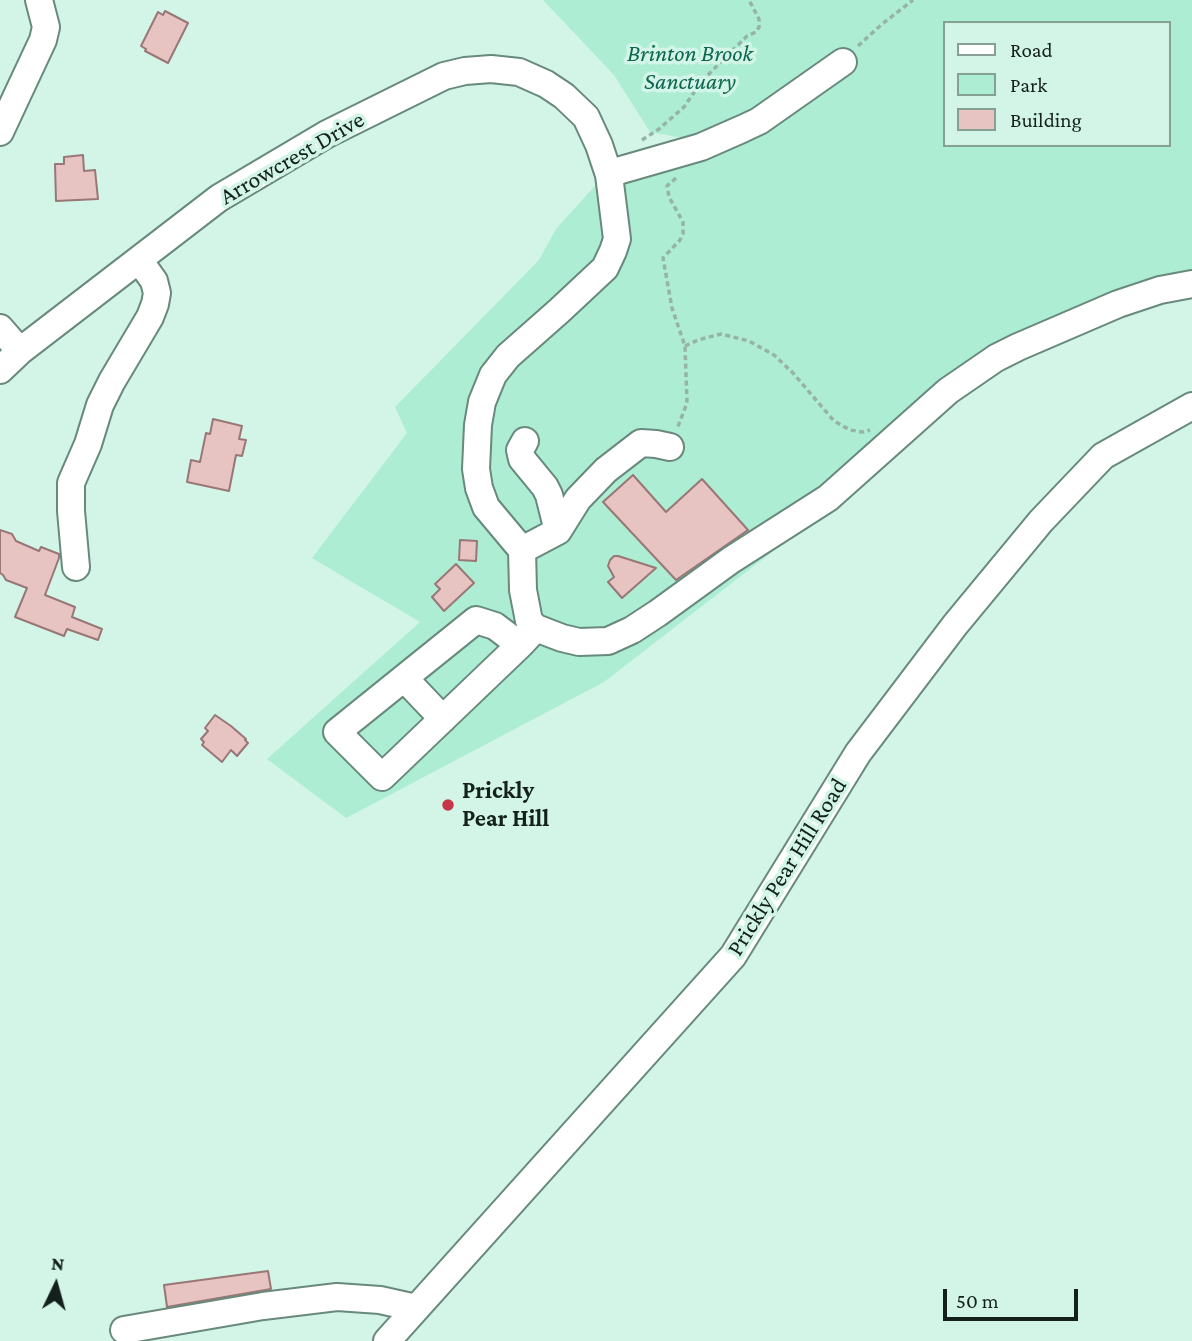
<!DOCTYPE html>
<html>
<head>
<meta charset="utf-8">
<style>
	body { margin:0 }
	#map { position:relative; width:1192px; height:1341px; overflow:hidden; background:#d2f5e7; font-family:"Crimson Pro",serif }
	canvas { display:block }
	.legend { position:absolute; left:943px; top:21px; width:228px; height:126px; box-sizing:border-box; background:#d2f5e7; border:2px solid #86a095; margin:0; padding:9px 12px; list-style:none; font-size:21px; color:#13201b }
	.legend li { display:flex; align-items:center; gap:14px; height:35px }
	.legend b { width:35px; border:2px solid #86a095 }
	.north { position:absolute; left:21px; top:1250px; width:70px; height:70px; -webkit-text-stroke:5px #d2f5e7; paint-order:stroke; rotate:5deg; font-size:19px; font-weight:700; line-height:28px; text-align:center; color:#13201b }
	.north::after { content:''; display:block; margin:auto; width:24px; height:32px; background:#13201b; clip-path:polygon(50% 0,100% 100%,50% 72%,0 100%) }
	.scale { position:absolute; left:943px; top:1289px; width:135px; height:32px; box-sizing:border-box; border:4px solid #13201b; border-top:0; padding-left:9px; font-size:21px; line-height:24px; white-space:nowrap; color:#13201b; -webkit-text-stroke:5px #d2f5e7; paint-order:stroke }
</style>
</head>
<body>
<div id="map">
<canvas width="1192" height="1341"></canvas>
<ul class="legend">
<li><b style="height:9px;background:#fff"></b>Road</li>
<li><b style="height:19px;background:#acedd4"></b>Park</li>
<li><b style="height:19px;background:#e7c3c2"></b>Building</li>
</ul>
<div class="north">N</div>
<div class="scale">50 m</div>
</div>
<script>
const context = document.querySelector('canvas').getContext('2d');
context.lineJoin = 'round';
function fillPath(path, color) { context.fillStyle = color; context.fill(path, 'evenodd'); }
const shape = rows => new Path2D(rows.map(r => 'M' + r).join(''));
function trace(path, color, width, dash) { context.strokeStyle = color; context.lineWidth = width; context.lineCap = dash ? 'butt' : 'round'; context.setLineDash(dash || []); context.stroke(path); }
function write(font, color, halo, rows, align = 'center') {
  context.font = font + ' "Crimson Pro",serif'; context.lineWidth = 7; context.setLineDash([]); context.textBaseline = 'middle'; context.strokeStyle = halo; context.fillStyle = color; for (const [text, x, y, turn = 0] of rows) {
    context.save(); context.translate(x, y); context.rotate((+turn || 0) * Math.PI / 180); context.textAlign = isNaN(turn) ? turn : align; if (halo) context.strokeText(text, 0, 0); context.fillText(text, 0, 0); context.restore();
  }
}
fillPath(shape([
	[543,0,1192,0,1192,290,1129,310,1016,359,952,402,821,514,604,682,346,818,267,759,420,622,312,558,407,433,395,407,539,260,556,229,602,178,688,139,650,132,614,75],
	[945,23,1169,23,1169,145,945,145]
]), '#acedd4');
const building = shape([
	[165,11,188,23,168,63,145,51,146,49,141,46,158,12,163,15,165,11],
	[83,155,84,171,95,170,98,199,56,201,55,164,64,164,64,157,83,155],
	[213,419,242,426,239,439,246,440,242,456,236,455,229,491,187,482,191,460,200,462,206,433,210,434,213,419],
	[633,475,666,512,702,479,748,530,676,580,603,502,633,475],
	[0,530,12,534,16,541,39,551,41,547,59,554,59,558,45,595,75,607,72,617,102,629,98,640,67,629,64,636,15,617,27,588,6,580,3,575,0,573,0,530],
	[460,540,477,541,476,561,459,560,460,540],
	[614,556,618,556,656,568,622,598,608,582,614,577,608,566,610,560,614,556],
	[456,564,474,583,444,611,432,597,440,589,435,584,456,564],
	[215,715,231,726,246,739,245,740,248,743,237,756,231,750,222,762,202,745,204,742,201,739,208,731,205,728,215,715],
	[268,1271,271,1289,167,1307,164,1285,268,1271]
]);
fillPath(building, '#e7c3c2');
trace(building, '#987776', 2);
const minor = shape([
	[0,132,43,40,46,27,39,0],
	[609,175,621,170,701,147,742,129,759,121,843,62],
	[0,328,20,351],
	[0,370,20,351,219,198,327,134,444,76,465,71,491,69,519,72,546,84,564,96,586,117,599,145,609,175,617,239,613,251,605,268,559,311,508,356,493,375,482,402,478,425,476,469,479,488,486,507,522,550,523,590,529,621,536,628,562,638,579,642,608,641,632,630,658,613,731,560,828,498,948,391,996,358,1018,347,1118,304,1160,290,1192,284],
	[525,441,520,450,522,459,545,487,549,495,558,531],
	[522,550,558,531,578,499,606,470,641,443,656,444,670,447],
	[76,567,71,511,71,483,88,444,100,405,112,381,150,317,155,304,157,293,154,281,139,260],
	[520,645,495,626,476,620,337,732,382,777,520,645,536,628],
	[404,678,443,719],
	[124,1330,263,1306,337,1297,380,1300,416,1308],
	[387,1341,733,956,858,753,955,625,1041,521,1103,456,1192,406]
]);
trace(minor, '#68897c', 30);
trace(shape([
	[858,46,881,25,913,0],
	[642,140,659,129,684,107,702,81,747,36,756,32,759,27,759,19,749,0],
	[676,178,667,186,669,197,683,222,683,234,680,240,663,258,672,308,685,346,687,403,677,429],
	[685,346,698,340,721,334,749,341,774,355,793,373,834,421,850,430,863,432,870,430]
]), '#97b3a8', 3.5, [5, 3.5]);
trace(minor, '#fff', 26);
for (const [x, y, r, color] of [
	[448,805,7,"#c63646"]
]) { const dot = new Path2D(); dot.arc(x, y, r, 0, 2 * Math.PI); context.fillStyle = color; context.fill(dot); trace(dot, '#d2f5e7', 2.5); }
write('italic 24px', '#0d664e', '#d2f5e7', [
	["Brinton Brook",690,54],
	["Sanctuary",690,82]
]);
write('24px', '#13201b', '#d2f5e7', [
	["Arrowcrest Drive",292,158,-30],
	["Prickly Pear Hill Road",787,867,-58]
]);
write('bold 24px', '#13201b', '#d2f5e7', [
	["Prickly",462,791],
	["Pear Hill",462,819]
], 'left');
</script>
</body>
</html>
